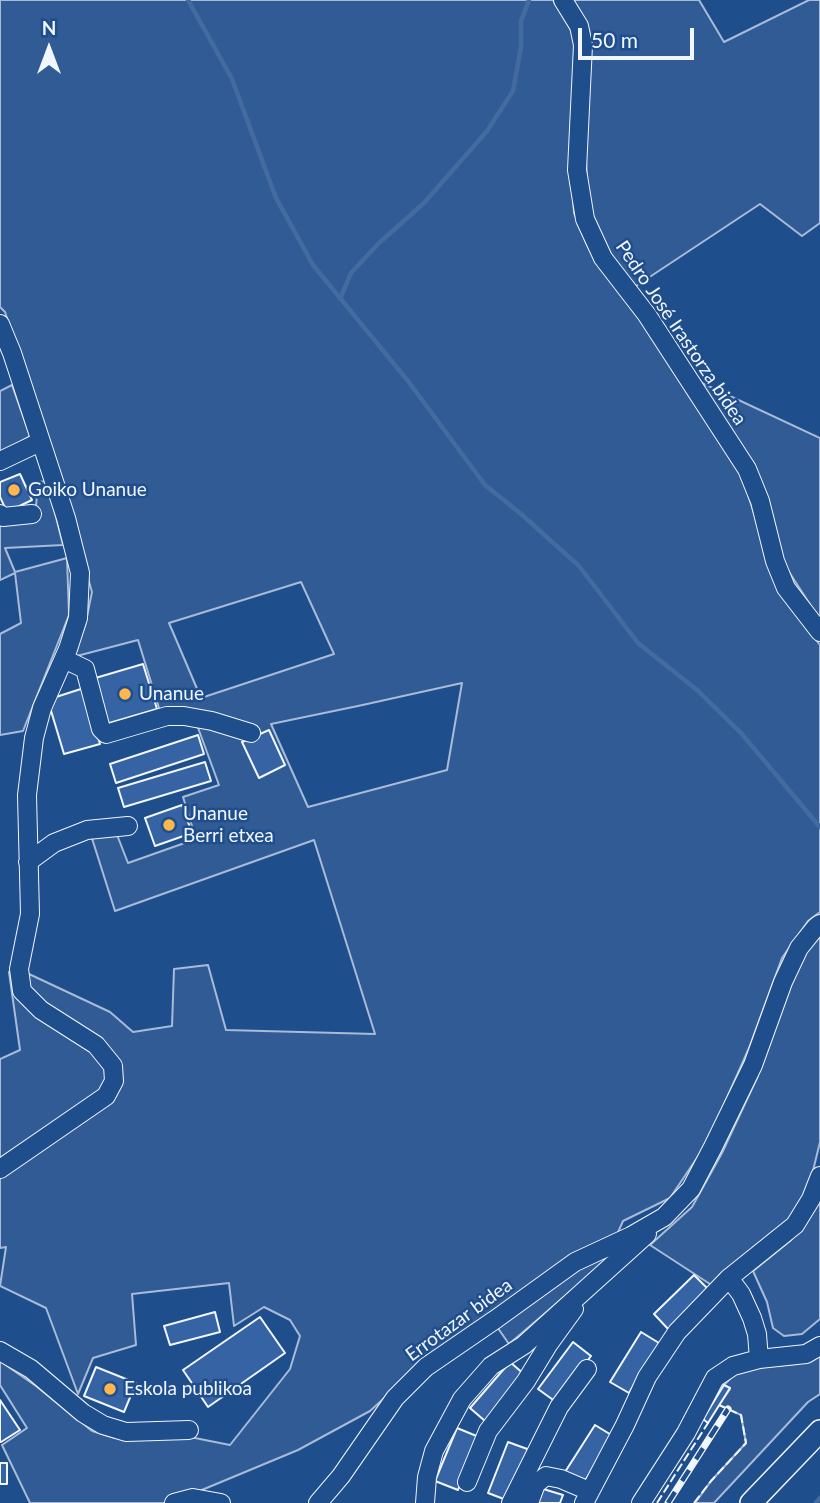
<!DOCTYPE html>
<html>
<head>
<meta charset="utf-8">
<style>
	body { margin:0 }
	#map { position:relative; width:820px; height:1503px; overflow:hidden; background:#1f4e8c; font-family:Lato,sans-serif }
	canvas { display:block }
	.north { position:absolute; left:14px; top:14px; width:70px; height:70px; -webkit-text-stroke:5px #1f4e8c; paint-order:stroke; rotate:0deg; font-size:19px; font-weight:700; line-height:28px; text-align:center; color:#f2f6ff }
	.north::after { content:''; display:block; margin:auto; width:24px; height:32px; background:#f2f6ff; clip-path:polygon(50% 0,100% 100%,50% 72%,0 100%) }
	.scale { position:absolute; left:578px; top:28px; width:116px; height:32px; box-sizing:border-box; border:4px solid #f2f6ff; border-top:0; padding-left:9px; font-size:21px; line-height:24px; white-space:nowrap; color:#f2f6ff; -webkit-text-stroke:5px #1f4e8c; paint-order:stroke }
</style>
</head>
<body>
<div id="map">
<canvas width="820" height="1503"></canvas>
<div class="north">N</div>
<div class="scale">50 m</div>
</div>
<script>
const context = document.querySelector('canvas').getContext('2d');
context.lineJoin = 'round';
function fillPath(path, color) { context.fillStyle = color; context.fill(path, 'evenodd'); }
const shape = rows => new Path2D(rows.map(r => 'M' + r).join(''));
function trace(path, color, width, dash) { context.strokeStyle = color; context.lineWidth = width; context.lineCap = dash ? 'butt' : 'round'; context.setLineDash(dash || []); context.stroke(path); }
function write(font, color, halo, rows, align = 'center') {
  context.font = font + ' Lato,sans-serif'; context.lineWidth = 5; context.setLineDash([]); context.textBaseline = 'middle'; context.strokeStyle = halo; context.fillStyle = color; for (const [text, x, y, turn = 0] of rows) {
    context.save(); context.translate(x, y); context.rotate((+turn || 0) * Math.PI / 180); context.textAlign = isNaN(turn) ? turn : align; if (halo) context.strokeText(text, 0, 0); context.fillText(text, 0, 0); context.restore();
  }
}
const green = shape([
	[0,0,553,0,575,37,570,161,574,213,588,247,644,320,743,479,772,570,791,608,820,645,820,912,808,921,782,958,749,1048,707,1143,670,1198,623,1221,605,1262,509,1344,488,1314,424,1362,370,1411,298,1450,197,1492,165,1503,30,1503,2,1445,27,1428,0,1385,0,1361,36,1386,92,1431,115,1438,195,1438,230,1445,290,1369,300,1336,290,1320,264,1307,234,1326,229,1283,132,1294,136,1345,93,1358,78,1394,46,1308,0,1286,6,1247,0,1248,0,1059,20,1050,9,972,29,974,110,1012,133,1032,172,1026,174,969,208,965,226,1030,375,1034,314,840,115,911,89,829,112,822,128,863,196,839,183,797,219,785,197,725,164,724,138,640,73,657,85,626,92,592,62,488,5,312,0,307,0,0],
	[301,582,334,654,201,698,169,623,301,582],
	[462,683,447,770,308,807,271,724,358,706,462,683],
	[571,0,699,0,724,42,809,0,820,0,820,223,802,236,760,204,633,288,601,244,593,219,587,182,585,134,571,0],
	[700,382,820,438,820,620,784,564,700,382],
	[12,385,30,436,0,454,0,391,12,385],
	[47,481,63,545,5,548,15,572,67,558,69,615,23,731,0,735,0,634,21,623,15,573,0,580,0,519,35,519,38,482,47,481],
	[820,934,820,1142,809,1187,790,1218,755,1246,713,1286,650,1245,692,1207,722,1153,757,1078,783,1002,803,952,820,934],
	[820,1196,820,1319,802,1334,784,1336,773,1328,767,1302,753,1271,790,1241,809,1218,820,1196],
	[820,1355,820,1394,808,1402,714,1503,695,1503,711,1481,746,1443,741,1415,719,1405,730,1389,724,1385,736,1373,746,1369,794,1364,820,1355]
]);
fillPath(green, '#305b95');
trace(green, '#a8bbd7', 2);
trace(shape([
	[188,0,232,79,276,198,313,265,408,381,485,485,520,513,579,566,638,643,697,690,741,733,820,827],
	[340,299,351,273,379,243,424,203,487,131,513,91,521,47,521,21,529,0],
	[816,1503,820,1498]
]), '#446ba0', 4.5);
const building = shape([
	[20,474,32,500,7,512,0,497,0,482,20,474],
	[143,664,157,709,106,724,92,679,143,664],
	[84,688,100,744,64,754,49,704,56,697,84,688],
	[269,730,285,765,259,778,242,742,269,730],
	[198,735,204,754,116,783,110,764,198,735],
	[205,762,211,781,124,807,118,788,205,762],
	[182,805,192,833,155,846,145,818,182,805],
	[694,1275,710,1291,669,1330,654,1314,694,1275],
	[215,1312,220,1332,170,1345,164,1326,215,1312],
	[260,1317,285,1353,208,1407,183,1370,260,1317],
	[641,1332,659,1343,629,1393,610,1382,641,1332],
	[573,1342,591,1356,556,1402,538,1389,573,1342],
	[510,1362,525,1375,485,1421,470,1408,510,1362],
	[96,1367,136,1383,124,1412,84,1396,96,1367],
	[724,1385,730,1388,708,1423,703,1419,724,1385],
	[0,1400,20,1430,1,1442,0,1442,0,1400],
	[595,1425,613,1436,583,1484,565,1472,595,1425],
	[457,1428,479,1437,458,1490,435,1481,457,1428],
	[508,1442,530,1450,509,1501,488,1493,508,1442],
	[0,1463,7,1463,7,1484,0,1484,0,1463],
	[540,1488,563,1495,560,1503,535,1503,540,1488]
]);
fillPath(building, '#3563a3');
trace(building, '#f2f6ff', 2);
const minor = shape([
	[563,0,579,26,583,45,577,170,585,219,603,258,647,315,747,469,760,501,775,561,786,588,820,632],
	[0,324,12,353,66,518,80,573,78,618,68,649,42,708,34,738,27,795,30,914,19,969,22,991,41,1010,96,1045,113,1066,114,1081,106,1096,0,1169],
	[0,461,40,442],
	[0,514,3,517,32,514],
	[64,659,85,669,101,729,106,734,167,716,184,716,212,721,251,733],
	[28,862,54,843,87,830,128,826],
	[729,1278,741,1294,752,1318,757,1334,759,1359],
	[0,1351,31,1369,83,1413,103,1425,126,1432,189,1430],
	[467,1482,488,1431,526,1381,548,1345,574,1309],
	[174,1503,193,1498,221,1503],
	[318,1503,341,1476,395,1398,426,1367,496,1319,575,1262,631,1236,664,1217,691,1189,713,1147,753,1065,783,982,799,948,816,927,820,924],
	[425,1503,427,1477,434,1451,462,1399,491,1366,524,1345,647,1234],
	[511,1503,559,1407,587,1369],
	[529,1503,536,1484,546,1476,561,1479,589,1491],
	[584,1503,625,1425,647,1377,677,1332,729,1278,795,1225,811,1199,820,1176],
	[641,1503,686,1433,715,1378,733,1366,759,1359,806,1354,820,1346]
]);
const major = shape([
	[751,1503,820,1431]
]);
trace(minor, '#f2f6ff', 20);
trace(major, '#f2f6ff', 24);
trace(minor, '#1f4e8c', 18);
trace(major, '#1f4e8c', 21);
const rail = shape([
	[668,1503,728,1409]
]);
trace(rail, '#f2f6ff', 7);
trace(rail, '#1f4e8c', 4.5, [13]);
trace(shape([
	[657,1503,708,1423],
	[694,1503,711,1481,746,1443,741,1415,719,1405]
]), '#f2f6ff', 2, [9, 3.5]);
for (const [x, y, r, color] of [
	[14,490,7,"#ffb74d"],
	[125,694,7,"#ffb74d"],
	[169,825,7,"#ffb74d"],
	[110,1389,7,"#ffb74d"]
]) { const dot = new Path2D(); dot.arc(x, y, r, 0, 2 * Math.PI); context.fillStyle = color; context.fill(dot); trace(dot, '#1f4e8c', 2.5); }
write('19px', '#f2f6ff', '#1f4e8c', [
	["Pedro José Irastorza bidea",681,333,56],
	["Errotazar bidea",459,1320,-36]
]);
write('19px', '#f2f6ff', '#1f4e8c', [
	["Goiko Unanue",28,490],
	["Unanue",139,694],
	["Unanue",183,814],
	["Berri etxea",183,836],
	["Eskola publikoa",124,1389]
], 'left');
</script>
</body>
</html>
